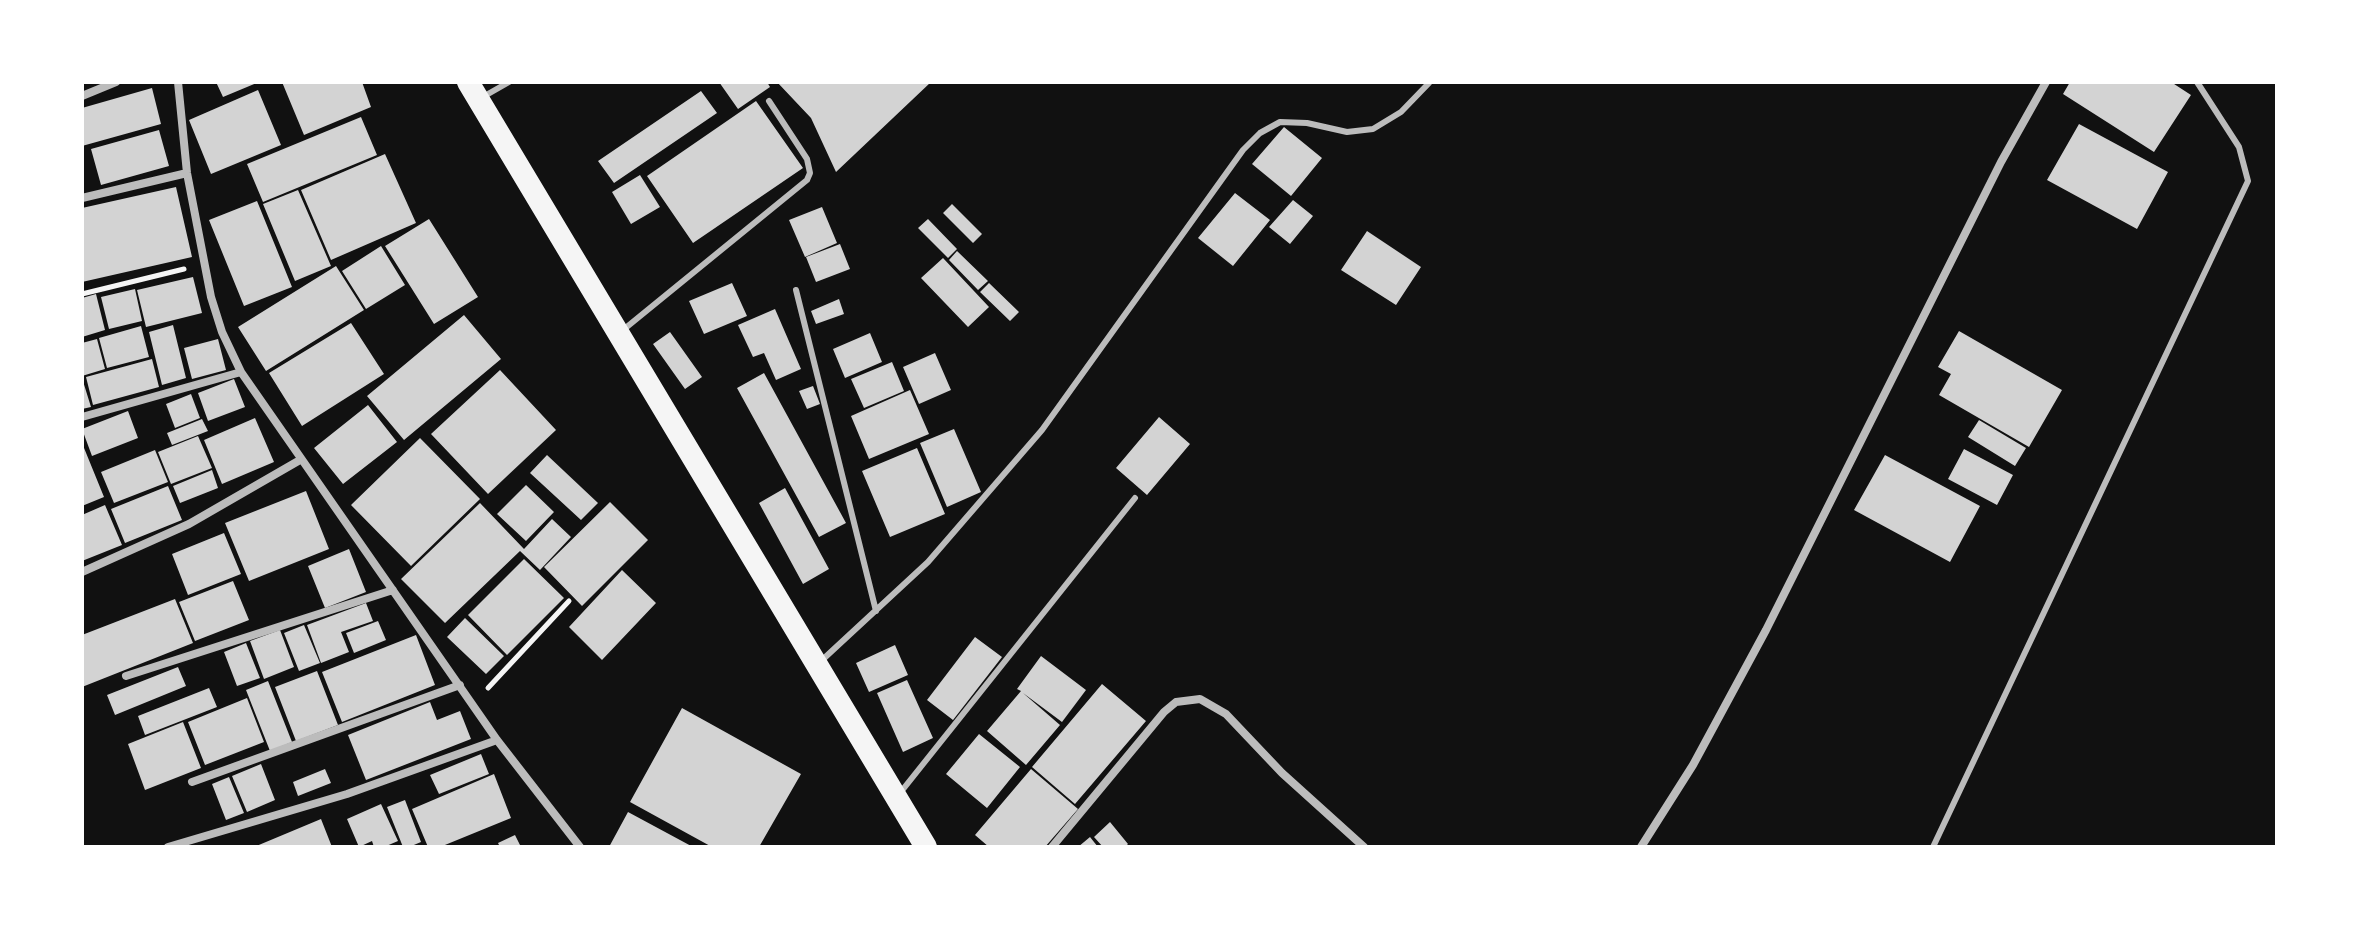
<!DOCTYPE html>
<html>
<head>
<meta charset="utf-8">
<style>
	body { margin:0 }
	#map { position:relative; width:2359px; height:929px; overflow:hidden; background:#111; font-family:Roboto,sans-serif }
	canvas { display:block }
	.frame { position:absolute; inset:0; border:84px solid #fff; pointer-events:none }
</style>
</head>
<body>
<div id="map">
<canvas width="2359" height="929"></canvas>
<div class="frame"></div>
</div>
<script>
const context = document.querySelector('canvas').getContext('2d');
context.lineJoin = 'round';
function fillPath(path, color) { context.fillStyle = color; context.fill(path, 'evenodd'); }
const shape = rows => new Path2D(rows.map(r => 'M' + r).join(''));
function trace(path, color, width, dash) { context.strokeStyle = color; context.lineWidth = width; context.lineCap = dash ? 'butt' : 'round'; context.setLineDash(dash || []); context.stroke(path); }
fillPath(shape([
	[216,82,259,82,223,97],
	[282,82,362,82,371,107,304,135],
	[719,82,767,82,770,87,738,109],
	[777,82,931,82,836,172,811,118],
	[2070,82,2171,82,2191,95,2154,152,2063,94],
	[152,88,161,124,82,146,82,108],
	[258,90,281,145,211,174,189,120],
	[701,91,717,113,614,183,598,161],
	[756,101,803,168,693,243,647,176],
	[361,117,377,155,263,202,247,164],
	[2079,124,2168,172,2137,229,2047,180],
	[1284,127,1322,158,1291,196,1252,164],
	[159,130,169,166,101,185,91,149],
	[385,154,416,223,331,260,301,190],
	[640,175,660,207,631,224,612,192],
	[176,187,192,257,82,282,82,208],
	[298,190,331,266,295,281,263,204],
	[1235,193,1270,220,1233,266,1198,238],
	[1293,200,1313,216,1290,244,1269,227],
	[257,201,292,287,244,306,209,220],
	[952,204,982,234,973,243,943,213],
	[822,207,837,243,805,257,789,220],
	[429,219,478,297,434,324,385,246],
	[928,219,957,249,948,258,918,228],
	[1367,231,1421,267,1396,305,1341,270],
	[840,244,850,269,816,282,806,257],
	[381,246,405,285,366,309,342,271],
	[957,251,988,281,978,290,949,260],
	[943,258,989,307,968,327,921,278],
	[336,266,364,310,266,371,238,327],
	[193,277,202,313,146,327,137,290],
	[732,283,747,316,704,334,689,301],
	[989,283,1019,312,1010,321,980,292],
	[135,289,142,321,109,329,101,297],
	[96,294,105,330,82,337,82,298],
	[839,299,844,314,816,324,811,311],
	[775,309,801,369,776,380,764,353,753,357,738,325],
	[464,315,501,359,404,440,367,396],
	[351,323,384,374,302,426,269,373],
	[173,325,186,378,162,385,149,332],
	[141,326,149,357,107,368,99,338],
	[1959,331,2062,390,2029,447,1939,395,1951,374,1938,367],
	[670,332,702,377,685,389,653,344],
	[870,333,882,362,845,378,833,349],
	[97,339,105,369,82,376,82,343],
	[218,339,226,370,192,379,184,348],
	[935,353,951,390,919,404,903,367],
	[152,359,159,387,93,405,86,377],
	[892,362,904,391,864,408,851,379],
	[500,370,556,430,488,494,431,434],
	[764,373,846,523,819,537,737,388],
	[82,378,91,407,82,409],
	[234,379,245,407,208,421,198,393],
	[813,386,820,404,807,409,799,391],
	[910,390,929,434,869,459,851,416],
	[191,394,200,418,175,428,166,404],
	[368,405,397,442,343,484,314,448],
	[128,411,138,438,92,456,82,429],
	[1159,417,1190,444,1147,495,1116,468],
	[255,418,274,462,222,484,204,440],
	[202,419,208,431,172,445,167,433],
	[1979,420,2026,448,2015,466,1968,437],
	[954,429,981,492,947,507,920,443],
	[198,436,212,468,171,484,158,452],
	[420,438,480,499,411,566,351,505],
	[82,443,104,497,82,506],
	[917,448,945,514,890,537,862,471],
	[1964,449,2013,475,1997,505,1948,479],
	[155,450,168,482,114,503,101,472],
	[547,455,598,503,581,520,530,473],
	[1885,455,1980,506,1950,562,1854,510],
	[212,470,218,488,180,503,173,486],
	[526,485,554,512,526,541,497,514],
	[168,486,182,520,125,543,111,509],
	[785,488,829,569,803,584,759,503],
	[306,491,329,549,249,581,225,523],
	[610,502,648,540,582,606,544,567],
	[480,503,524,549,552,519,571,537,540,570,520,551,445,623,401,579],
	[105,505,122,545,82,561,82,515],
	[224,533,241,574,188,595,172,554],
	[349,549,366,592,325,608,308,566],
	[524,559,564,598,507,655,468,615],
	[622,570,656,603,602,660,569,627],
	[233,581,249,620,195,641,179,602],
	[175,599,193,643,82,687,82,635],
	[366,603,373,621,341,632,349,652,321,663,307,625],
	[465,618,504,656,486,674,447,637],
	[378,621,386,640,354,653,346,633],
	[304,625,320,663,299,671,284,633],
	[280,630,294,667,264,679,250,641],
	[416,635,435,685,342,722,322,672],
	[975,637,1002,657,953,720,927,700],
	[246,643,260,678,237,686,224,652],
	[895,645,908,675,869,692,856,663],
	[1041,656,1086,690,1062,722,1023,693,1060,725,1026,765,987,731,1021,691,1017,689],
	[178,667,186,686,115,715,107,695],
	[317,671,338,725,296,741,275,687],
	[907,680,933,738,903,752,877,693],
	[268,681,292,742,270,751,246,690],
	[1102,684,1146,721,1075,804,1032,767],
	[209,688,217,707,145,735,138,716],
	[247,698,264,742,205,765,188,722],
	[430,702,437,720,460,711,471,739,366,780,348,735],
	[682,708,801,774,759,847,712,847,630,802],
	[183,722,201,768,145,790,128,744],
	[979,734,1020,767,987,808,946,774],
	[481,754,489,774,439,794,430,775],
	[261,764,275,800,247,812,232,776],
	[325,769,331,783,298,796,293,782],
	[1031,769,1078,809,1045,847,989,847,975,835],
	[494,774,511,818,440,847,428,847,412,809],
	[229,777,244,813,226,820,212,784],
	[405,800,421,842,409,847,403,847,387,807],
	[381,804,398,841,384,847,374,847,372,841,359,847,347,819],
	[628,812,693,847,609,847],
	[321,819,332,847,254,847],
	[1110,822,1128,844,1125,847,1103,847,1094,837],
	[515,835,521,847,500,847,498,843],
	[1090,837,1098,847,1078,847]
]), '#d3d3d3');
trace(shape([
	[82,294,184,269],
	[488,688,569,601]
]), '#f5f5f5', 5);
trace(shape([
	[481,98,509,82],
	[796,290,876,611],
	[623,330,807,180,810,173,807,159,769,101],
	[820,662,928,562,1042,430,1243,150,1260,133,1280,122,1307,123,1347,132,1373,129,1401,112,1429,83],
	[900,793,1135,498],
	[1933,847,2248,181,2239,147,2197,82]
]), '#bcbcbc', 6);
trace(shape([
	[178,82,187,173,211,297,222,332,241,372,497,740,580,847],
	[82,96,116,82],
	[82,198,187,173],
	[82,417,241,372],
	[82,572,189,524,300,460],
	[126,676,393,590],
	[192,782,460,685],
	[168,847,347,794,497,740],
	[1052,847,1164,712,1176,702,1200,699,1226,714,1282,773,1364,847],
	[1641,847,1693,765,1766,630,2001,162,2046,82]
]), '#bcbcbc', 8);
trace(shape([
	[468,82,926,847]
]), '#f5f5f5', 22);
</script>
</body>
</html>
